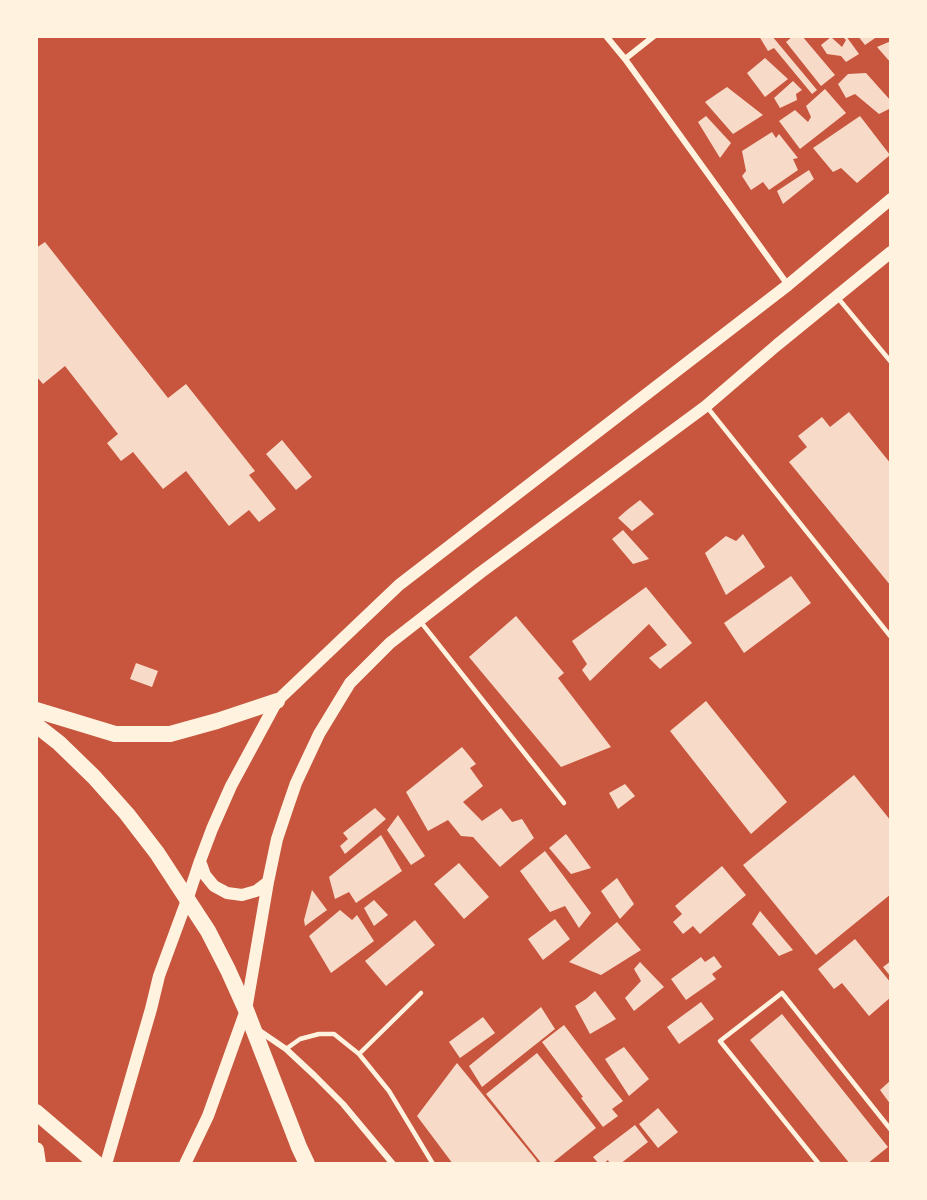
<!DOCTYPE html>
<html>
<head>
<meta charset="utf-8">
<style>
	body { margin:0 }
	#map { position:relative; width:927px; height:1200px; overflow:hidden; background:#c8553d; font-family:Georgia,serif }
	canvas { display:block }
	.frame { position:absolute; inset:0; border:38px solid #fff3e0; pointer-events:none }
</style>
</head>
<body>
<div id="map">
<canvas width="927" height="1200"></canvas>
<div class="frame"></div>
</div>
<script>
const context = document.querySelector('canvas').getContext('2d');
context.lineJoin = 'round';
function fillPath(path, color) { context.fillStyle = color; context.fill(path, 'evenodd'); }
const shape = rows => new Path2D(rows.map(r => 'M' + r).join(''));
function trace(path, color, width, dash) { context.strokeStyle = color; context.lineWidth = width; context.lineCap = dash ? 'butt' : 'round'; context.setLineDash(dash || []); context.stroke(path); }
fillPath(shape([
	[759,36,772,36,817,90,812,94,774,48,768,51],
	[793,36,802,36,835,75,821,86,786,42],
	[842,36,846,36,859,54,846,62,841,56,827,54,821,45,831,37,842,47,846,40],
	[858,36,878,36,865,45],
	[891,41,891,63,877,47],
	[765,58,788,79,765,97,747,73],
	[866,73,891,101,891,108,879,114,855,94,846,98,838,84,848,74],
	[793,81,802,90,796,94,797,100,780,108,774,98],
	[727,87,763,115,733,134,705,102],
	[825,89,846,113,800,149,779,121,795,110,808,122,811,117,806,106],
	[706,116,731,143,720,158,698,122],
	[860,116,890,155,857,183,841,168,833,172,813,148],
	[772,132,776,138,779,134,798,158,793,159,798,170,769,190,763,182,751,190,742,176,746,171,742,151],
	[809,170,814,179,783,204,777,191],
	[45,242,168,398,186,384,255,471,249,475,276,509,259,522,249,510,229,526,186,471,163,489,133,452,121,461,107,443,118,434,65,366,43,384,36,376,36,248],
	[849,412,891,464,891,586,789,462,807,447,798,436,822,417,830,427],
	[282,440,312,477,296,490,266,454],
	[640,500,654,514,632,531,618,518,627,510],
	[623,530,649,559,633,564,612,539],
	[743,534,765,567,726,595,705,553,726,536,736,541],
	[791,576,811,603,744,653,724,623],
	[646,587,692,643,660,669,649,658,667,645,649,624,590,681,582,670,587,664,572,641],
	[516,616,564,673,558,678,611,747,561,767,469,657],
	[136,663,158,671,152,687,130,679],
	[706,701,787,802,751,834,670,731],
	[462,747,476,764,470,768,483,786,463,802,482,821,501,808,512,822,522,819,534,838,500,867,473,837,461,836,448,820,428,831,406,792],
	[854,775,891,821,891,894,816,955,743,865],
	[625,784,635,796,618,809,609,793],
	[375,808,386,819,345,854,340,846,348,839,343,833],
	[398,815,425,856,411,865,387,830],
	[566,834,591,868,571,874,549,848],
	[381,835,402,871,356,903,349,892,335,899,329,877],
	[545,851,591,913,579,928,565,906,550,912,520,871],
	[459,863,489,897,464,919,434,884],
	[722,866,746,895,700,934,693,926,683,934,673,922,682,914,675,906],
	[617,878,634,904,620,919,601,891],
	[312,890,327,910,305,926,304,920],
	[374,900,388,915,374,926,364,908],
	[340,910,352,920,357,915,374,941,331,973,309,936],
	[760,911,793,950,779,956,752,924],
	[555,919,570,939,543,960,528,939],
	[415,920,435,945,386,986,365,961],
	[617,922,641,950,601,975,569,962],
	[855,939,891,983,891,997,869,1016,842,983,834,989,818,969],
	[714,956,722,967,712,974,716,979,686,1000,671,979,701,957,705,962],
	[891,961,891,977,883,967],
	[640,962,664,987,634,1011,625,998,641,981,634,969],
	[595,991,616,1019,590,1034,575,1006,586,999],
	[701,1002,714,1019,679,1044,667,1027],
	[541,1007,555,1029,482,1087,469,1066],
	[782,1014,888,1147,867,1164,850,1164,750,1040],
	[483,1017,495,1033,460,1058,449,1042],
	[564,1025,605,1079,623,1101,612,1109,618,1116,603,1127,581,1098,583,1097,542,1042],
	[624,1047,649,1079,629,1096,605,1059],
	[537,1053,596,1128,551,1164,542,1164,486,1094],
	[457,1063,537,1161,534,1164,453,1164,417,1116],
	[891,1080,891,1105,880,1090],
	[658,1108,678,1132,658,1148,639,1124],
	[635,1125,648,1142,620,1164,610,1164,608,1160,603,1164,599,1164,593,1157]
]), '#f7dbc8');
trace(shape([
	[838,298,891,362],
	[707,407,891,637],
	[420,621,564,803],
	[286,1049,300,1039,319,1034,334,1034,359,1054,389,1091,433,1164],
	[359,1054,421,993],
	[819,1164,720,1041,782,993,891,1130]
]), '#fff3e0', 4.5);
trace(shape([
	[606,36,625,59,788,285],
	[625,59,654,36],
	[258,1030,286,1049,315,1076,343,1104,393,1164]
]), '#fff3e0', 6);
trace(shape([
	[200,861,205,875,214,886,227,893,242,895,256,891,268,882],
	[106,1164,151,1009,159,976,187,900,200,861,212,829,231,786,277,701,399,585,788,285,891,199],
	[185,1164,208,1116,246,1010,268,882,277,839,286,812,296,783,319,734,350,683,390,643,480,573,706,406,777,345,891,252]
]), '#fff3e0', 12);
trace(shape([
	[36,710,115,734,170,734,217,721,277,701],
	[36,725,59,743,94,777,127,814,157,853,208,931,228,970,246,1010,299,1147,307,1164],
	[36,1112,97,1164],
	[36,1150,38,1164]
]), '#fff3e0', 16);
</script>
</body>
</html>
